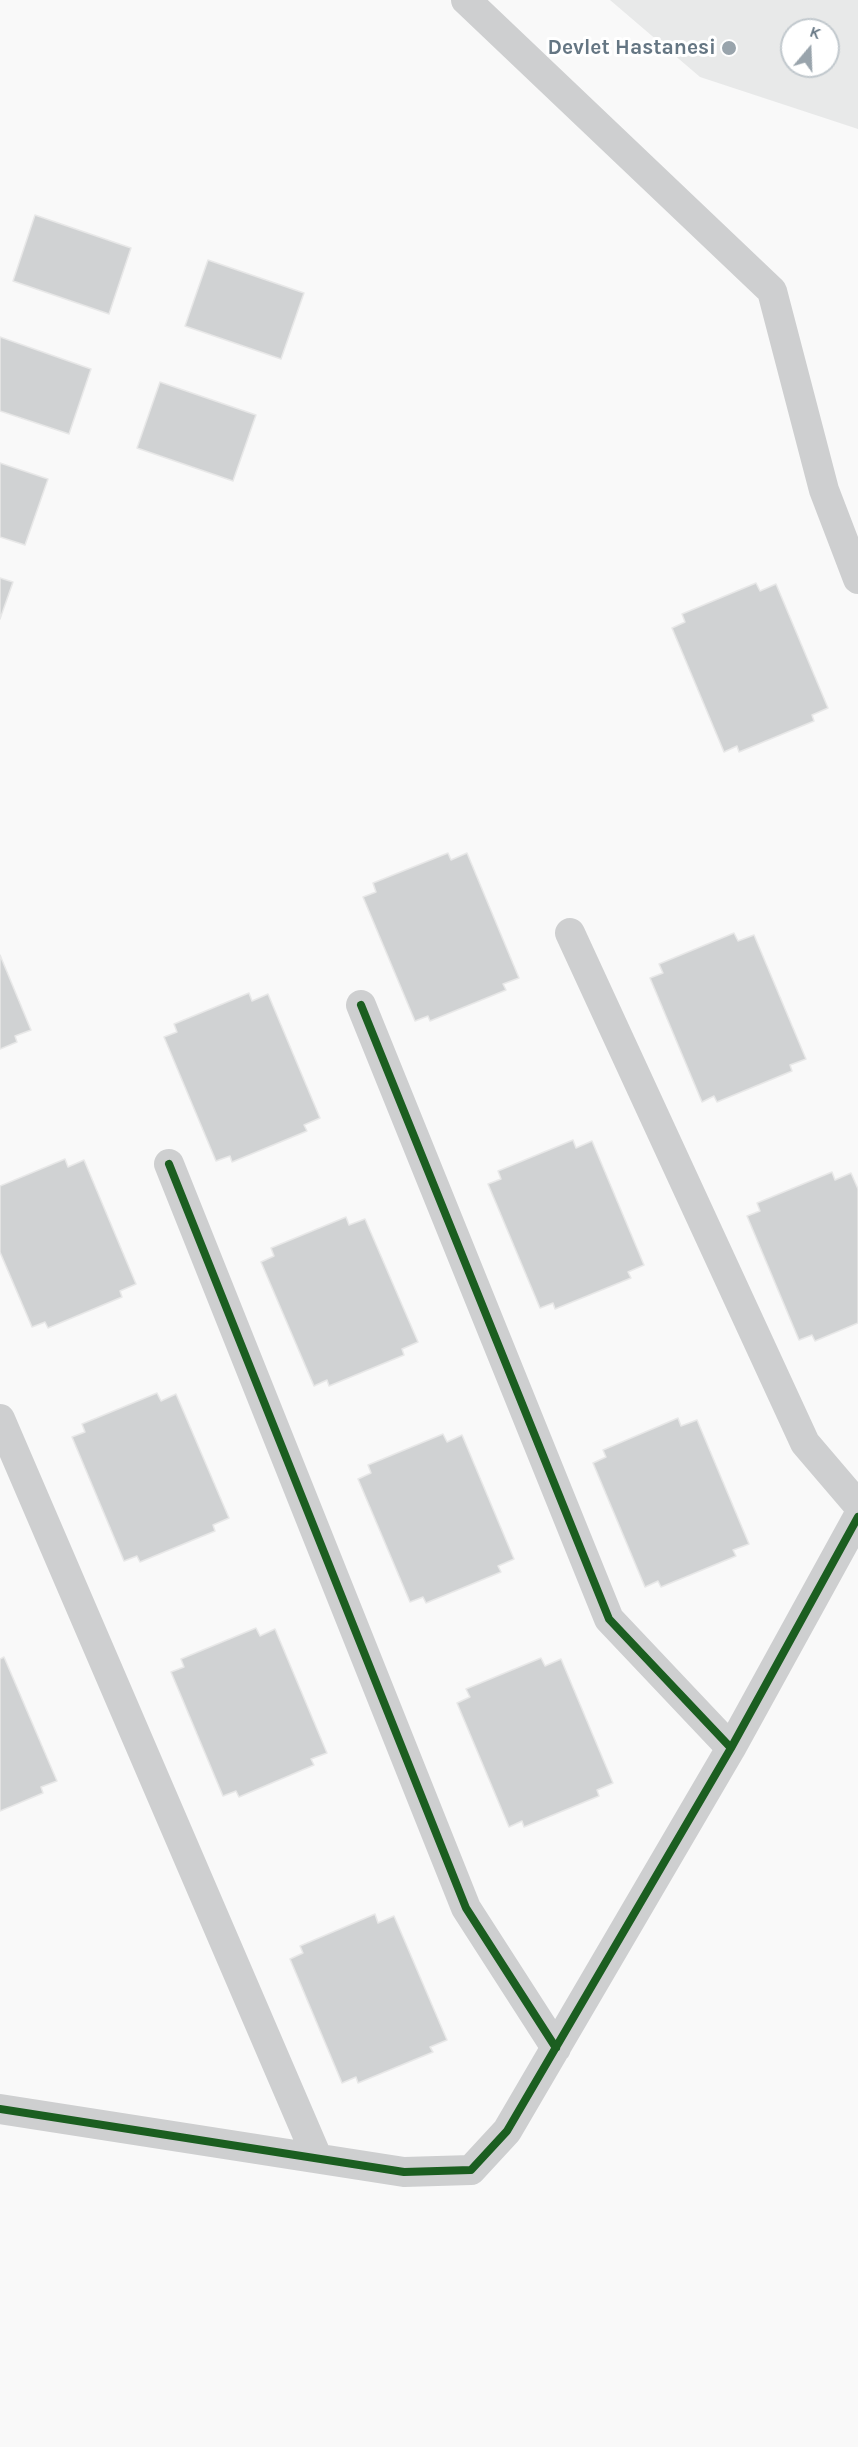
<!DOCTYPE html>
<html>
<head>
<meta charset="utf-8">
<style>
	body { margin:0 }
	#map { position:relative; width:858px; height:2447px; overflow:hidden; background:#f9f9f9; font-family:Karla,sans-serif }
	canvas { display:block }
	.north { position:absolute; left:780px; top:18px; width:60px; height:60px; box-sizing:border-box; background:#fff; border:2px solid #c1c8cd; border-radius:50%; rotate:19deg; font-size:16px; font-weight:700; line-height:24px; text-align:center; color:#657683 }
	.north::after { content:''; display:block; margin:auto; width:21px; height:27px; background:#99a4ac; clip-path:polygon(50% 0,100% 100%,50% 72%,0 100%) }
</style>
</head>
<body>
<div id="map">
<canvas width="858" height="2447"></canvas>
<div class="north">K</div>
</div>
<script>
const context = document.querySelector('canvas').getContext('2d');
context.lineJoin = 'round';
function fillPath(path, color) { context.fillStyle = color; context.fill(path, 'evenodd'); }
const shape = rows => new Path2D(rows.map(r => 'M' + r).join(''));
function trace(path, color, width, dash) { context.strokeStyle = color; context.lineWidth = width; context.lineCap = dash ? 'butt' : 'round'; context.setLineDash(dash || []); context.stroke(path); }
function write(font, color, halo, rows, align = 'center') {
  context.font = font + ' Karla,sans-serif'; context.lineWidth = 6; context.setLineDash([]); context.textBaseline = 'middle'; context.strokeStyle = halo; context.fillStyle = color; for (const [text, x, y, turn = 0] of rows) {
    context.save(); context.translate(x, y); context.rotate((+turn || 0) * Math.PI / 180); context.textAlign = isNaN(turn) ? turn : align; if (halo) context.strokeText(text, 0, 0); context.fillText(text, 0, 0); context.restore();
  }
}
fillPath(shape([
	[610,0,858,0,858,129,700,77],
	[792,30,828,30,828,66,792,66]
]), '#e8e9e9');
const building = shape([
	[35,215,131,248,109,314,13,281,35,215],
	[208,260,304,293,281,359,185,326,208,260],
	[0,337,91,369,69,434,0,411,0,337],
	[160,382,256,415,233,481,137,448,160,382],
	[0,463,48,479,25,545,0,537,0,463],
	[0,578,13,582,0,619,0,578],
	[756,583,760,591,776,584,828,708,812,715,814,721,739,752,737,746,724,752,672,628,685,622,682,614,756,583],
	[448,853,451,860,467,853,519,978,503,984,506,990,430,1021,428,1016,415,1021,363,897,376,892,373,883,448,853],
	[734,933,738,941,754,935,806,1059,790,1065,792,1071,717,1102,714,1096,702,1102,650,978,663,973,659,964,734,933],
	[0,955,31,1030,15,1036,17,1042,0,1049,0,955],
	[249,993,252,1001,268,994,320,1118,304,1125,307,1131,232,1162,230,1156,216,1161,164,1037,177,1032,174,1024,249,993],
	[573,1140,576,1148,592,1141,644,1265,628,1272,631,1278,555,1309,553,1303,540,1308,488,1184,501,1179,498,1171,573,1140],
	[65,1159,68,1167,84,1160,136,1284,120,1291,122,1297,48,1328,45,1322,32,1327,0,1252,0,1186,65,1159],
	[832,1172,835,1180,851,1173,858,1189,858,1323,815,1341,812,1335,799,1340,747,1216,760,1211,757,1203,832,1172],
	[346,1217,349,1225,365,1219,418,1342,402,1349,404,1355,329,1386,327,1380,314,1386,261,1262,274,1256,271,1248,346,1217],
	[157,1393,161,1401,176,1394,229,1518,213,1525,215,1531,140,1562,137,1556,124,1561,72,1437,85,1432,82,1424,157,1393],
	[678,1418,681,1426,697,1420,749,1544,733,1550,736,1556,661,1587,658,1581,645,1587,593,1463,606,1457,603,1450,678,1418],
	[443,1434,447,1442,462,1435,514,1559,498,1566,501,1572,426,1603,423,1597,410,1602,358,1479,371,1473,368,1465,443,1434],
	[256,1628,260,1636,275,1629,327,1753,311,1759,314,1765,239,1797,236,1791,223,1796,171,1672,184,1667,181,1659,256,1628],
	[4,1657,57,1781,41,1787,43,1793,0,1811,0,1659,4,1657],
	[541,1658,545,1666,561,1659,613,1783,597,1790,599,1796,524,1827,522,1821,509,1827,457,1703,470,1697,466,1689,541,1658],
	[375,1914,378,1923,394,1916,447,2040,430,2047,433,2052,358,2083,356,2077,342,2083,290,1959,303,1953,300,1946,375,1914]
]);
fillPath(building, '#d0d2d3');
trace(building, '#e8e8e8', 1.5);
trace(shape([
	[466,0,772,291,824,490,858,579],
	[570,933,805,1443,858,1505],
	[361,1005,609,1619,731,1748],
	[169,1164,466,1908,556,2048],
	[0,1419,317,2157],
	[0,2109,404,2172,471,2170,507,2131,731,1748,858,1517]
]), '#cecfd0', 30);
trace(shape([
	[361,1005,609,1619,731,1748],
	[169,1164,466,1908,556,2048],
	[0,2109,404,2172,471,2170,507,2131,731,1748,858,1517]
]), '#1b5e20', 8);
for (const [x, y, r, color] of [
	[729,48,8,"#99a4ac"]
]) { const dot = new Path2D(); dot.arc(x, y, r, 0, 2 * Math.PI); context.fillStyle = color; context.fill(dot); trace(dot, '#fff', 2); }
write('bold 21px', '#657683', '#fff', [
	["Devlet Hastanesi",716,48]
], 'right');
</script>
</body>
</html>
